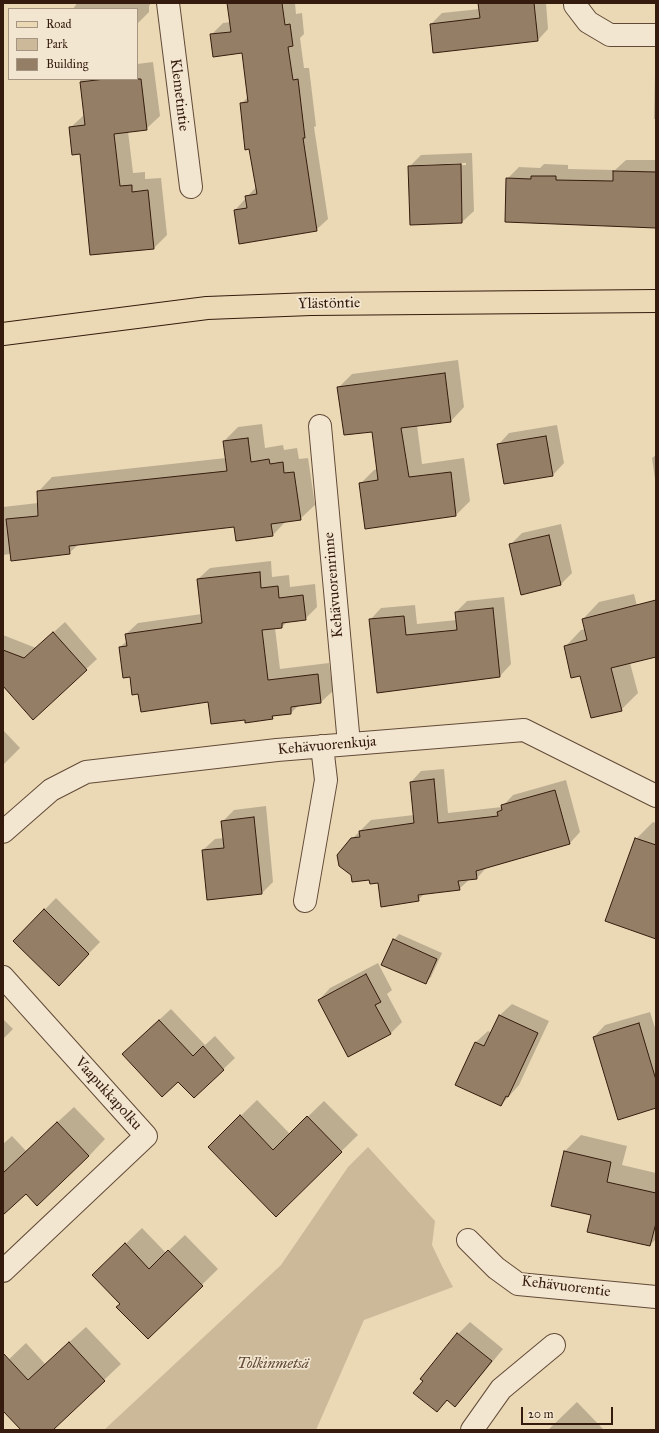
<!DOCTYPE html>
<html>
<head>
<meta charset="utf-8">
<style>
	body { margin:0 }
	#map { position:relative; width:659px; height:1433px; overflow:hidden; background:#ebd9b6; font-family:"IM FELL Great Primer",serif }
	canvas { display:block }
	.frame { position:absolute; inset:0; border:4px solid #351b0d; pointer-events:none }
	.legend { position:absolute; left:8px; top:8px; width:130px; height:72px; box-sizing:border-box; background:#f2e6d0; border:1px solid #a69582; margin:0; padding:5px 7px; list-style:none; font-size:12px; color:#351b0d }
	.legend li { display:flex; align-items:center; gap:8px; height:20px }
	.legend b { width:20px; border:1px solid #a69582 }
	.scale { position:absolute; left:521px; top:1407px; width:92px; height:18px; box-sizing:border-box; border:2px solid #351b0d; border-top:0; padding-left:5px; font-size:12px; line-height:14px; white-space:nowrap; color:#351b0d; -webkit-text-stroke:3px #f2e6d0; paint-order:stroke }
</style>
</head>
<body>
<div id="map">
<canvas width="659" height="1433"></canvas>
<div class="frame"></div>
<ul class="legend">
<li><b style="height:5px;background:#ebd9b6"></b>Road</li>
<li><b style="height:11px;background:#ccb999"></b>Park</li>
<li><b style="height:11px;background:#947e65"></b>Building</li>
</ul>
<div class="scale">20 m</div>
</div>
<script>
const context = document.querySelector('canvas').getContext('2d');
context.lineJoin = 'round';
function fillPath(path, color) { context.fillStyle = color; context.fill(path, 'evenodd'); }
const shape = rows => new Path2D(rows.map(r => 'M' + r).join(''));
function trace(path, color, width, dash) { context.strokeStyle = color; context.lineWidth = width; context.lineCap = dash ? 'butt' : 'round'; context.setLineDash(dash || []); context.stroke(path); }
function write(font, color, halo, rows, align = 'center') {
  context.font = font + ' "IM FELL Great Primer",serif'; context.lineWidth = 3.5; context.setLineDash([]); context.textBaseline = 'middle'; context.strokeStyle = halo; context.fillStyle = color; for (const [text, x, y, turn = 0] of rows) {
    context.save(); context.translate(x, y); context.rotate((+turn || 0) * Math.PI / 180); context.textAlign = isNaN(turn) ? turn : align; if (halo) context.strokeText(text, 0, 0); context.fillText(text, 0, 0); context.restore();
  }
}
fillPath(shape([
	[368,1147,435,1221,432,1245,443,1268,453,1287,364,1320,316,1430,104,1430,281,1265,348,1167]
]), '#ccb999');
fillPath(shape([
	[77,3,151,3,149,6,149,12,137,24,137,9,73,9],
	[228,3,295,3,296,14,302,13,304,34,300,38,304,68,309,68,316,126,314,127,328,219,316,230,235,210,257,186,241,104,248,97,243,52,211,35,223,23,231,22],
	[479,3,546,3,548,29,538,40,431,24,442,13,480,9],
	[153,62,160,116,146,129,128,131,133,173,145,172,145,179,161,178,167,235,154,248,91,254,81,153,70,128,85,114,80,79,137,79,137,64],
	[655,74,656,74,656,119,654,119],
	[472,153,474,211,462,222,409,167,421,155],
	[466,163,466,165,420,167,420,165],
	[626,160,656,160,656,227,507,179,519,167,540,168,544,164,568,165,568,169,615,170],
	[458,360,464,407,451,421,417,425,422,464,464,458,470,501,456,515,366,528,360,484,374,470,377,469,372,431,338,388,352,374],
	[262,424,265,448,283,445,284,450,297,448,299,459,308,458,315,505,300,519,286,521,273,535,235,526,79,544,69,553,9,561,16,553,3,555,3,507,38,503,38,492,52,477,226,458,224,441,238,427],
	[557,425,564,463,553,475,498,445,509,433],
	[656,455,656,486,652,458],
	[561,524,572,573,561,584,510,545,522,533],
	[271,561,272,577,289,575,290,587,315,584,317,607,305,619,288,621,282,627,275,628,280,669,329,663,333,691,321,702,299,705,291,713,276,715,272,718,246,718,209,701,139,693,131,676,120,647,127,641,126,634,138,623,202,614,198,579,210,568],
	[634,594,647,646,630,663,638,693,621,710,581,675,565,647,581,630,585,629,583,619,599,602],
	[504,597,511,664,500,676,370,620,381,608,415,605,417,624,457,620,456,612,467,601],
	[65,622,97,659,33,718,3,685,3,635,36,648],
	[3,730,20,748,3,765],
	[444,769,448,813,502,807,513,795,566,780,580,832,570,843,487,867,477,878,470,879,459,889,425,893,418,900,379,882,352,839,371,820,414,815,411,782,421,771],
	[266,806,273,882,262,893,203,850,215,839,224,838,222,822,234,810],
	[653,822,656,823,656,938,636,839],
	[56,898,100,942,59,984,14,941],
	[399,934,442,953,431,977,425,983,394,940],
	[378,963,392,990,387,994,402,1022,390,1034,319,1000,330,988],
	[512,1004,549,1021,519,1085,501,1105,456,1085,476,1042,488,1031,492,1033,500,1015],
	[171,1009,205,1045,215,1036,235,1058,194,1097,178,1080,135,1042],
	[650,1012,656,1031,656,1107,594,1037,605,1025],
	[3,1019,13,1029,3,1039],
	[257,1100,290,1134,324,1101,358,1135,276,1215,209,1147],
	[74,1107,105,1139,89,1156,26,1192,3,1193,3,1144,12,1136,26,1151],
	[581,1135,627,1146,622,1165,656,1173,656,1239,650,1245,592,1214,565,1151],
	[142,1228,166,1253,185,1235,218,1269,148,1338,121,1303,110,1259],
	[470,1322,503,1349,466,1394,455,1406,448,1400,437,1411,424,1381,422,1379,458,1334],
	[86,1327,121,1364,51,1430,22,1430,3,1410,3,1365,26,1343,45,1364],
	[577,1402,604,1430,548,1430]
]), '#0003');
const building = shape([
	[227,3,282,3,285,25,290,24,293,46,288,47,293,80,298,79,305,138,303,138,317,231,239,244,234,210,247,208,245,196,257,194,249,149,245,150,240,103,248,102,242,53,213,57,210,34,231,32,227,3],
	[478,3,534,3,538,41,433,53,430,24,480,18,478,3],
	[105,79,141,79,147,130,114,134,120,186,132,185,132,192,148,190,154,249,90,255,80,154,72,155,69,127,85,125,80,82,105,79],
	[461,164,462,223,410,225,408,166,461,164],
	[613,171,656,172,656,228,505,222,506,178,531,179,531,176,556,176,556,180,613,181,613,171],
	[445,373,451,422,401,428,409,477,451,472,456,516,365,529,359,483,378,480,372,432,344,435,337,387,445,373],
	[546,436,553,476,504,484,497,444,546,436],
	[248,438,251,462,269,459,270,464,283,462,284,473,294,472,301,520,271,524,273,536,236,541,234,527,69,546,70,554,11,561,6,519,38,516,37,491,227,471,223,441,248,438],
	[549,535,561,585,521,595,509,544,549,535],
	[260,572,261,588,278,586,279,598,303,595,306,620,282,623,282,628,262,630,268,680,318,674,321,703,291,707,291,714,272,716,273,719,245,723,245,720,211,724,208,702,141,712,138,694,132,695,130,677,123,678,119,647,127,646,125,634,202,623,197,579,260,572],
	[656,600,656,657,611,668,622,711,591,718,580,676,571,678,564,646,587,640,582,619,656,600],
	[493,608,500,677,377,693,369,619,404,616,406,635,457,630,455,612,493,608],
	[53,632,87,670,33,720,3,686,3,650,24,658,53,632],
	[434,779,438,823,498,816,497,812,502,810,501,805,555,790,570,844,476,871,477,879,458,881,460,890,418,895,419,901,381,907,378,883,370,884,369,880,352,882,351,875,339,866,337,855,351,838,360,837,359,831,414,823,410,782,434,779],
	[254,817,262,894,207,900,202,850,224,848,221,821,254,817],
	[635,838,656,845,656,939,605,921,635,838],
	[44,909,89,954,59,986,13,941,44,909],
	[393,939,437,959,426,984,381,965,393,939],
	[366,974,381,1002,375,1005,391,1034,348,1057,318,1000,366,974],
	[499,1015,538,1033,508,1097,506,1096,501,1106,455,1085,475,1042,484,1046,499,1015],
	[159,1020,193,1056,203,1046,224,1070,194,1098,178,1082,162,1097,122,1054,159,1020],
	[639,1023,656,1080,656,1108,618,1120,593,1037,639,1023],
	[240,1115,273,1150,307,1116,342,1152,276,1217,208,1147,240,1115],
	[57,1122,89,1156,37,1206,26,1194,3,1215,3,1173,57,1122],
	[564,1151,611,1162,607,1182,656,1193,656,1223,650,1246,587,1232,591,1215,551,1206,564,1151],
	[125,1243,149,1269,168,1250,203,1286,148,1339,116,1307,120,1304,92,1275,125,1243],
	[457,1333,492,1361,455,1407,447,1400,437,1412,413,1393,423,1381,420,1379,457,1333],
	[69,1342,105,1381,53,1430,21,1430,3,1411,3,1353,28,1380,69,1342]
]);
fillPath(building, '#947e65');
trace(building, '#351b0d', 1);
const minor = shape([
	[168,3,191,187],
	[575,3,575,5,588,22,610,35,656,35],
	[320,426,349,744],
	[3,832,51,790,86,772,277,750,524,730,656,796],
	[305,901,326,780,322,746],
	[3,977,146,1136,3,1271],
	[468,1240,496,1268,518,1284,656,1297],
	[472,1430,501,1389,554,1345]
]);
const major = shape([
	[3,334,207,308,311,304,656,301]
]);
trace(minor, '#624a37', 24);
trace(major, '#351b0d', 24);
trace(minor, '#f2e6d0', 22);
trace(major, '#ebd9b6', 22);
write('15px', '#351b0d', '#f2e6d0', [
	["Klemetintie",179,95,83],
	["Ylästöntie",329,304,-1],
	["Kehävuorenrinne",334,585,-95],
	["Kehävuorenkuja",327,746,-5],
	["Vaapukkapolku",108,1094,48],
	["Kehävuorentie",566,1287,7]
]);
write('italic 15px', '#624a37', '#f2e6d0', [
	["Tolkinmetsä",273,1364]
]);
</script>
</body>
</html>
